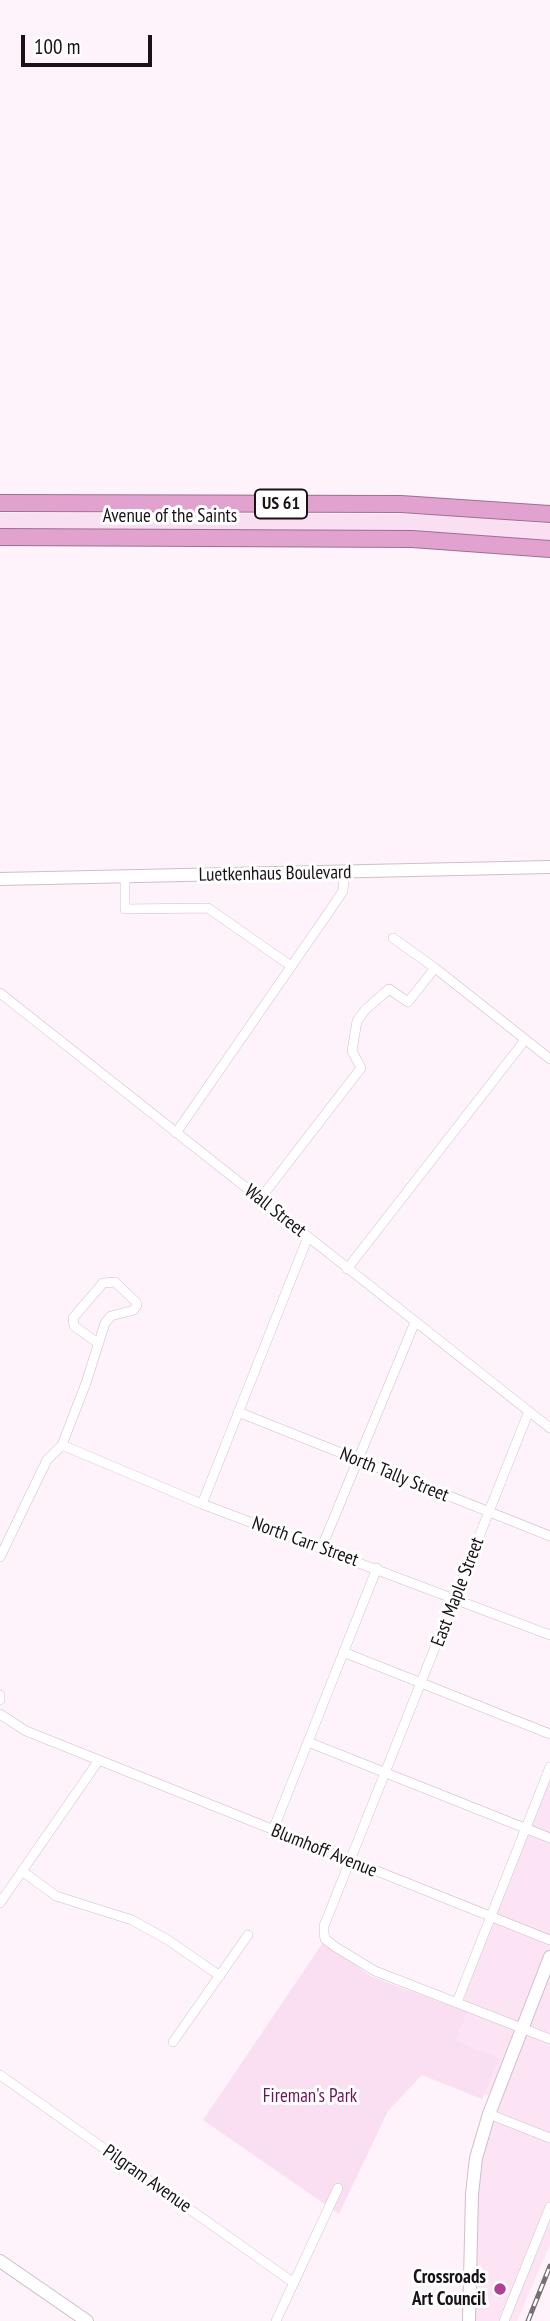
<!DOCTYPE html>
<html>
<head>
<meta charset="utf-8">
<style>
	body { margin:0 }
	#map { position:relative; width:550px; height:2321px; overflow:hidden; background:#fef3fa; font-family:"PT Sans Narrow",sans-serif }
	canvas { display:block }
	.scale { position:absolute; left:21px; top:35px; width:131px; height:32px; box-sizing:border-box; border:4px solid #191317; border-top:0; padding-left:9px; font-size:21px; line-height:24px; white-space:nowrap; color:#191317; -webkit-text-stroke:5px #fff; paint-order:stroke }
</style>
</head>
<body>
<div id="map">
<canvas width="550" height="2321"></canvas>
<div class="scale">100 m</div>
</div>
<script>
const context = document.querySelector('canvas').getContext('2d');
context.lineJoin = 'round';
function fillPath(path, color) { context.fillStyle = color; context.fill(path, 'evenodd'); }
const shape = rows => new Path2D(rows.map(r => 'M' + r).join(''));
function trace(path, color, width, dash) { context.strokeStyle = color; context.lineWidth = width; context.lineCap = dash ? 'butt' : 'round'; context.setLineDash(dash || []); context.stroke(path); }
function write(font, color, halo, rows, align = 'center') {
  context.font = font + ' "PT Sans Narrow",sans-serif'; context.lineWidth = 6; context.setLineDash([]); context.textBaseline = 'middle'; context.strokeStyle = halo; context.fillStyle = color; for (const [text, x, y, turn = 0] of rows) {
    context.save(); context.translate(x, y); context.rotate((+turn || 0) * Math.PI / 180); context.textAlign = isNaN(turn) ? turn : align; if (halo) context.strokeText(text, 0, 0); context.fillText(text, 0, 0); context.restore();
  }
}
fillPath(shape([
	[550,1761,550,2244,517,2321,469,2321,472,2194,495,2098,436,2076]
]), '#fce4f4');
fillPath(shape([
	[0,513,398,514,466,516,550,524,550,542,436,533,0,532],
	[324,1941,370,1976,467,2012,455,2041,499,2058,482,2099,422,2075,388,2111,339,2214,203,2120]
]), '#fadef1');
const street = shape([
	[125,877,125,909,208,908,291,966],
	[393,938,435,968,550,1059],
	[0,993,550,1428],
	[176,1133,335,903,343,891,344,873],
	[260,1199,361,1068,352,1051,357,1021,365,1010,389,989,408,1002,435,968],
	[347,1269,525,1040],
	[529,1411,324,1926,324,1933,325,1939,334,1946,375,1971,550,2039],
	[238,1412,550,1536],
	[62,1445,202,1504,550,1635],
	[202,1504,308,1237],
	[321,1549,415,1322],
	[0,1557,47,1460,62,1445,86,1383,105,1323,111,1316,134,1310,137,1305,136,1302,115,1282,103,1283,73,1318,74,1326,98,1343],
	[343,1652,550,1734],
	[0,1695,0,1700],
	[0,1714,26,1731,550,1940],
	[308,1742,550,1838],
	[273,1830,377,1568],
	[22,1871,56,1896,132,1920,168,1940,220,1976],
	[0,1903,99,1760],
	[457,2002,550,1767],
	[173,2042,248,1935],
	[0,2075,294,2283],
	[489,2114,550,2138],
	[276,2321,338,2188],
	[504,2321,550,2207]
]);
const secondary = shape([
	[0,879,550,867],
	[0,2261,87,2321],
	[469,2321,472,2194,476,2158,489,2114,550,1957]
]);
const highway = shape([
	[0,503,401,504,550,514],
	[0,537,412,539,550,549]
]);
trace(street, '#cfbec9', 10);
trace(secondary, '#cfbec9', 14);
trace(highway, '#9c708f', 18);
trace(street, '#fff', 9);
trace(secondary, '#fff', 12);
trace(highway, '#e2a2cf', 16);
const rail = shape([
	[528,2321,550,2266]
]);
trace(rail, '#776f74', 5);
trace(rail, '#fff', 2.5, [8]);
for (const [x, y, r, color] of [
	[500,2289,7,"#b23e98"]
]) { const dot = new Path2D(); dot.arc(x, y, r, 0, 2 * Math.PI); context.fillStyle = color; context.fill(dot); trace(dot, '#fff', 2.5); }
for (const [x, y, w] of [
	[281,504,52]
]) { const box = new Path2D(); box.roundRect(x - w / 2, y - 14.5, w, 29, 5); context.fillStyle = '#fff'; context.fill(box); trace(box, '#191317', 2); }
write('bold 18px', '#191317', null, [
	["US 61",281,504]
]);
write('19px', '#191317', '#fff', [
	["Avenue of the Saints",170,517],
	["Luetkenhaus Boulevard",275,874,-1],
	["Wall Street",275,1211,38],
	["North Tally Street",394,1475,22],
	["North Carr Street",305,1542,20],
	["East Maple Street",458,1592,-69],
	["Blumhoff Avenue",324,1851,22],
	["Pilgram Avenue",147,2179,35]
]);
write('19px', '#6c155a', '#fff', [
	["Fireman's Park",310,2097]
]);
write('bold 19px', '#191317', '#fff', [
	["Crossroads",486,2278],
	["Art Council",486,2300]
], 'right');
</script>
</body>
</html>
